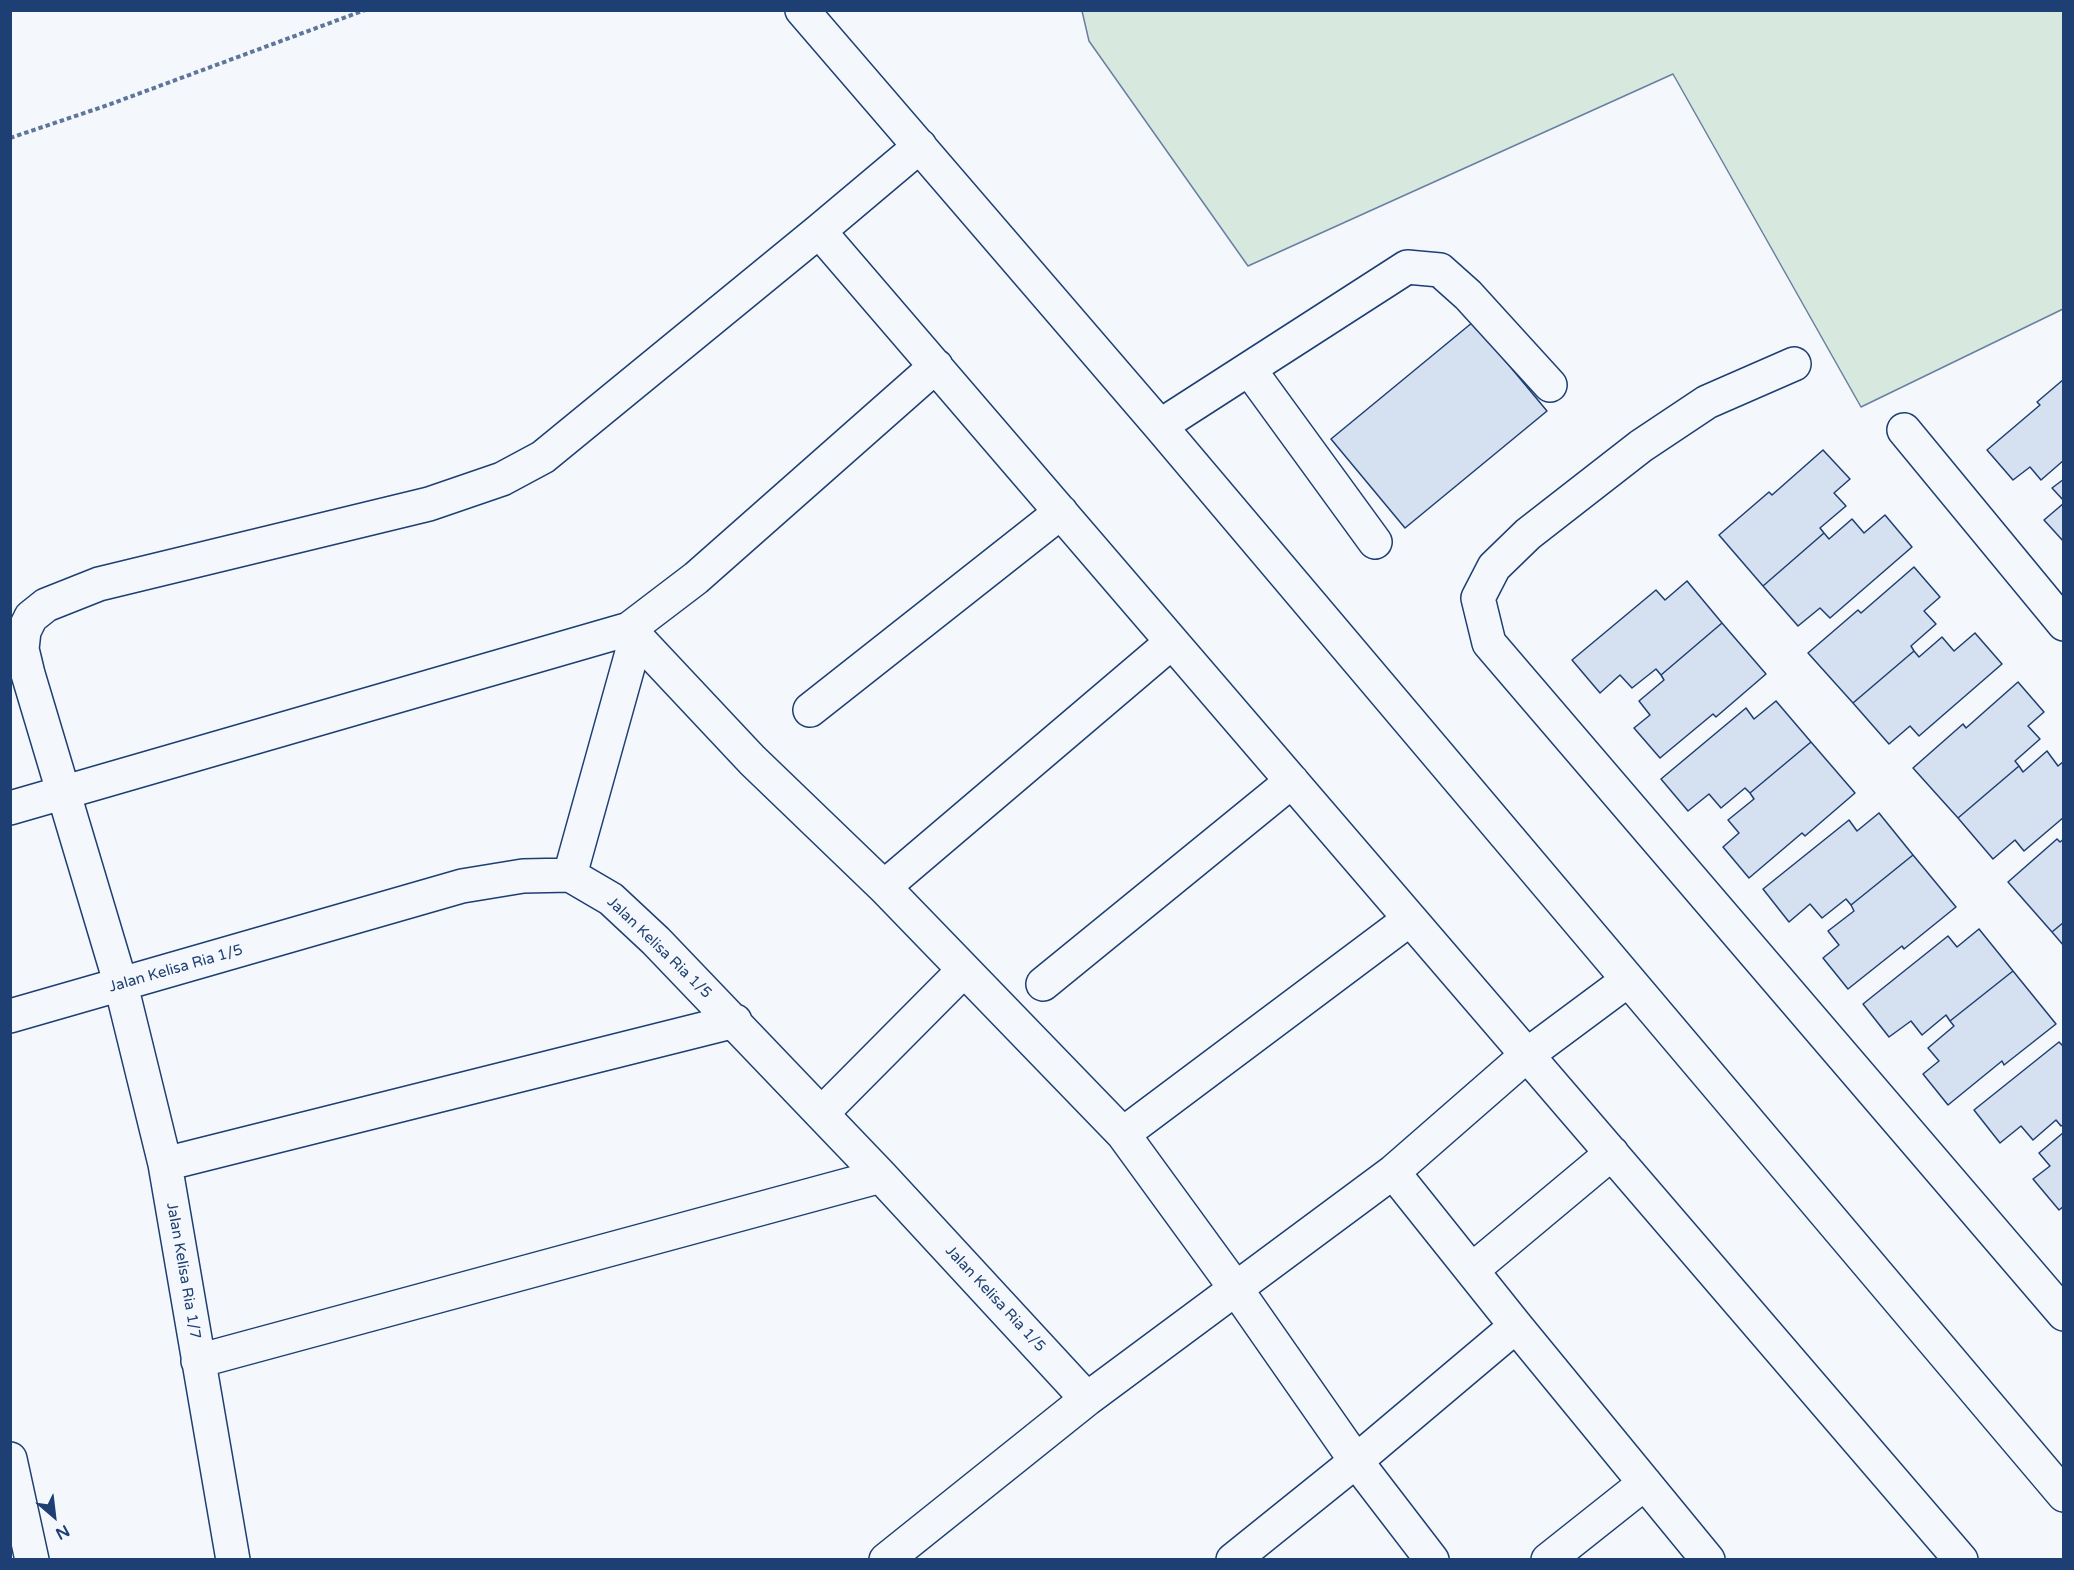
<!DOCTYPE html>
<html>
<head>
<meta charset="utf-8">
<style>
	body { margin:0 }
	#map { position:relative; width:2074px; height:1570px; overflow:hidden; background:#f4f7fb; font-family:"Varela Round",sans-serif }
	canvas { display:block }
	.frame { position:absolute; inset:0; border:12px solid #1d3f73; pointer-events:none }
	.north { position:absolute; left:24px; top:1486px; width:60px; height:60px; -webkit-text-stroke:4px #f4f7fb; paint-order:stroke; rotate:152deg; font-size:16px; font-weight:700; line-height:24px; text-align:center; color:#1d3f73 }
	.north::after { content:''; display:block; margin:auto; width:21px; height:27px; background:#1d3f73; clip-path:polygon(50% 0,100% 100%,50% 72%,0 100%) }
</style>
</head>
<body>
<div id="map">
<canvas width="2074" height="1570"></canvas>
<div class="frame"></div>
<div class="north">N</div>
</div>
<script>
const context = document.querySelector('canvas').getContext('2d');
context.lineJoin = 'round';
function fillPath(path, color) { context.fillStyle = color; context.fill(path, 'evenodd'); }
const shape = rows => new Path2D(rows.map(r => 'M' + r).join(''));
function trace(path, color, width, dash) { context.strokeStyle = color; context.lineWidth = width; context.lineCap = dash ? 'butt' : 'round'; context.setLineDash(dash || []); context.stroke(path); }
function write(font, color, halo, rows, align = 'center') {
  context.font = font + ' "Varela Round",sans-serif'; context.lineWidth = 4.5; context.setLineDash([]); context.textBaseline = 'middle'; context.strokeStyle = halo; context.fillStyle = color; for (const [text, x, y, turn = 0] of rows) {
    context.save(); context.translate(x, y); context.rotate((+turn || 0) * Math.PI / 180); context.textAlign = isNaN(turn) ? turn : align; if (halo) context.strokeText(text, 0, 0); context.fillText(text, 0, 0); context.restore();
  }
}
const green = shape([
	[1082,11,2063,11,2063,309,1861,407,1673,74,1248,266,1089,41,1082,11]
]);
fillPath(green, '#d7e8df');
trace(green, '#687fa3', 1.5);
const building = shape([
	[1473,322,1547,411,1405,528,1331,439,1473,322],
	[2064,379,2064,460,2041,480,2030,467,2013,480,1987,450,2040,405,2037,402,2064,379],
	[1823,450,1850,479,1834,493,1846,506,1820,528,1824,533,1763,586,1719,535,1769,492,1772,495,1823,450],
	[2064,479,2064,501,2052,488,2064,479],
	[2064,503,2064,542,2044,520,2064,503],
	[1885,515,1912,547,1830,618,1820,608,1798,626,1763,586,1824,533,1829,539,1852,519,1864,533,1885,515],
	[1914,567,1940,597,1924,611,1936,624,1911,646,1914,651,1853,703,1808,653,1858,610,1861,613,1914,567],
	[1687,581,1722,623,1661,675,1656,669,1632,688,1620,675,1600,693,1572,660,1656,590,1665,600,1687,581],
	[1722,623,1766,674,1716,717,1713,714,1660,758,1634,728,1650,715,1639,701,1664,680,1661,675,1722,623],
	[1975,633,2002,664,1919,736,1910,726,1889,744,1853,703,1914,651,1919,657,1942,637,1954,651,1975,633],
	[2018,682,2044,712,2028,726,2040,739,2015,761,2019,766,1958,818,1913,768,1963,724,1966,728,2018,682],
	[1776,701,1811,742,1750,793,1745,788,1721,808,1709,794,1688,811,1661,779,1746,708,1754,719,1776,701],
	[1811,742,1855,793,1805,836,1802,833,1749,878,1723,847,1739,833,1728,820,1754,799,1750,793,1811,742],
	[2047,751,2058,766,2064,761,2064,817,2024,851,2015,840,1993,859,1958,818,2019,766,2023,772,2047,751],
	[1879,813,1913,855,1851,905,1846,899,1822,918,1810,904,1789,922,1763,889,1849,820,1857,831,1879,813],
	[2057,839,2060,842,2064,839,2064,922,2052,932,2008,882,2057,839],
	[1913,855,1956,907,1904,949,1902,946,1848,989,1823,958,1839,945,1828,931,1854,911,1851,905,1913,855],
	[2064,922,2064,946,2052,932,2064,922],
	[1979,929,2013,971,1950,1021,1946,1015,1922,1035,1911,1021,1889,1037,1863,1004,1948,936,1957,947,1979,929],
	[2013,971,2056,1024,2004,1065,2002,1061,1948,1105,1923,1074,1939,1061,1928,1048,1954,1026,1950,1021,2013,971],
	[2059,1042,2064,1047,2064,1124,2061,1126,2056,1120,2033,1140,2021,1126,2000,1143,1974,1110,2059,1042],
	[2064,1132,2064,1206,2059,1210,2033,1179,2050,1166,2039,1153,2064,1132]
]);
fillPath(building, '#d5e0f0');
trace(building, '#1d3f73', 1.5);
const minor = shape([
	[802,10,1160,426,2064,1495],
	[819,231,1961,1560],
	[1794,364,1707,402,1641,446,1528,534,1494,567,1478,598,1489,643,2064,1314],
	[1249,369,1375,542],
	[1160,426,1407,267,1440,270,1468,295,1550,385],
	[1904,430,2064,624],
	[629,629,752,760,884,887,1123,1134,1236,1289,1356,1461,1432,1560],
	[810,710,1061,512],
	[10,808,629,629,696,578,936,366],
	[570,875,636,638],
	[884,887,1172,642],
	[1043,984,1292,781],
	[10,1016,462,886,523,876,570,875,611,899,656,941,881,1176,1087,1399],
	[822,1113,964,970],
	[1123,1134,1410,919],
	[165,1164,735,1021],
	[1393,1172,1516,1326,1708,1560],
	[1472,1270,1612,1153],
	[198,1361,881,1176],
	[10,1459,32,1560],
	[233,1560,165,1164,121,985,28,674,22,649,24,631,31,617,46,605,99,584,429,504,502,479,543,457,819,231,920,146],
	[886,1560,1087,1399,1393,1172,1527,1055,1628,980],
	[1233,1560,1356,1461,1516,1326],
	[1548,1560,1645,1483]
]);
trace(minor, '#1d3f73', 36);
trace(shape([
	[10,138,108,105,365,10]
]), '#5e769c', 4, [4.5, 3]);
trace(minor, '#f4f7fb', 33);
write('15px', '#1d3f73', '#f4f7fb', [
	["Jalan Kelisa Ria 1/5",659,948,44],
	["Jalan Kelisa Ria 1/5",176,969,-16],
	["Jalan Kelisa Ria 1/7",183,1271,80],
	["Jalan Kelisa Ria 1/5",995,1299,47]
]);
</script>
</body>
</html>
